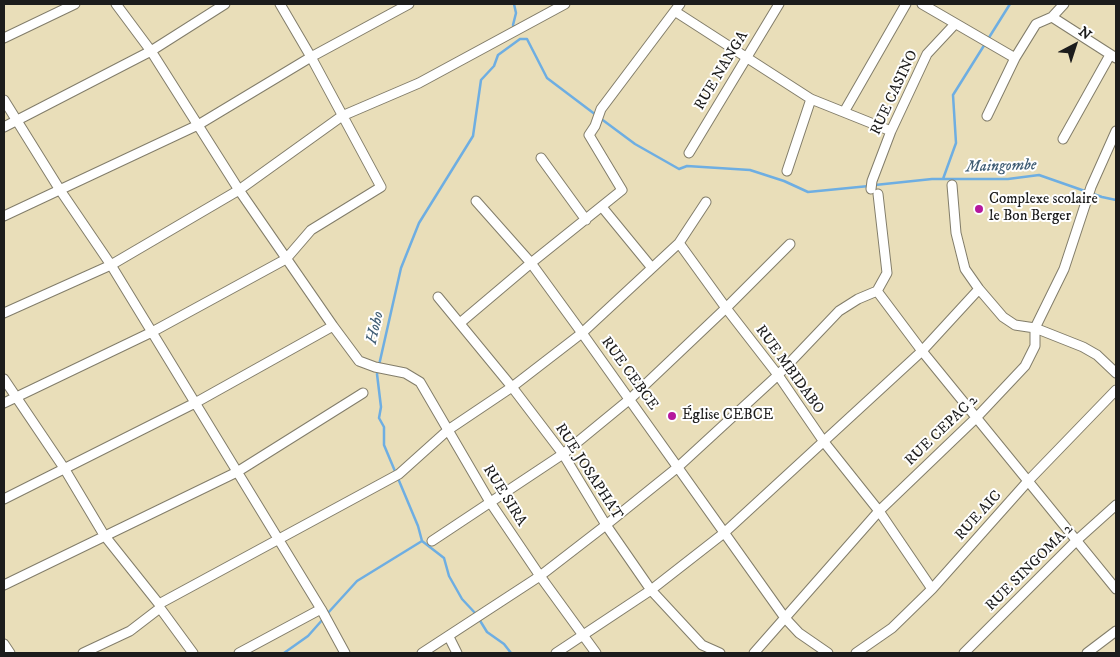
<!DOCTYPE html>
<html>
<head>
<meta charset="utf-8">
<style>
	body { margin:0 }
	#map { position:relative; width:1120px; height:657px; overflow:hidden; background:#e9deb9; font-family:"IM FELL DW Pica",serif }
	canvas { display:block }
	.frame { position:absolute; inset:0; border:5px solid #1c1c1c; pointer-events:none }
	.north { position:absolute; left:1050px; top:20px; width:50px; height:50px; -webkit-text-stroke:4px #fff; paint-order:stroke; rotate:40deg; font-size:14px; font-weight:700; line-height:20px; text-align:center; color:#1c1c1c }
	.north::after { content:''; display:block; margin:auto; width:18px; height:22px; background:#1c1c1c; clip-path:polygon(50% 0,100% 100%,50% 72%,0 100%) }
</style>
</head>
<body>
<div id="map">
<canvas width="1120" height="657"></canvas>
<div class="frame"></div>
<div class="north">N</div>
</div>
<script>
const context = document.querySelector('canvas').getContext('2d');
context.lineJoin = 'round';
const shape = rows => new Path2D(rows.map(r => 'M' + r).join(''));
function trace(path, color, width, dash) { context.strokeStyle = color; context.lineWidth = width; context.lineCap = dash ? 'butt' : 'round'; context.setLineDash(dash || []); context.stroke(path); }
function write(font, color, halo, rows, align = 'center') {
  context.font = font + ' "IM FELL DW Pica",serif'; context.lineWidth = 4; context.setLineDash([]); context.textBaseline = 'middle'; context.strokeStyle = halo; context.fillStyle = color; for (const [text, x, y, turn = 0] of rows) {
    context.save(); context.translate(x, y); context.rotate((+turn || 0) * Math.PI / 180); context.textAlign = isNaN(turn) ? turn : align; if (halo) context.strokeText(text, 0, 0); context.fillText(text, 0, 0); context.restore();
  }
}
trace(shape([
	[514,4,516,13,513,25,515,29],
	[520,39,527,39,547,78,596,115],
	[600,118,635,144,679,169,687,166,750,170,784,181,808,192,869,186],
	[943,179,956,143,953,95,1010,4],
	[875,185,932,179,1008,179,1039,175,1102,197,1116,200],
	[327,614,357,581,422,541],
	[476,614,462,599,449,576,444,558,422,541,418,526,384,445,384,427,379,418,381,407,377,374,401,268,419,223,473,136,481,80,494,66,498,55,520,39],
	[479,619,487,632,504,644,511,653],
	[284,653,308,636,324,618]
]), '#6eaee2', 2.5);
const street = shape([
	[116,4,151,51,239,190,333,326,359,361,375,367,405,373,420,382,490,502,540,576,596,653],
	[922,4,1015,58],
	[676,12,811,99,891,131],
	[1052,17,1116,58],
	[4,38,75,4],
	[4,100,60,190,111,265,321,609,345,653],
	[844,112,906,4],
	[987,116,1015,58,1036,24,1052,17,1064,4],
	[4,127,151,51,225,4],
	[1063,139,1110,55],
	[689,153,779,4],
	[541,158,586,220],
	[787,171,811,99],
	[952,185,956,233,965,269,979,289,1003,317,1015,325,1035,328,1083,347,1097,355,1116,373],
	[871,189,872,181,891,131,927,54,955,24],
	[476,201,531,263,582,333,785,618,799,633,828,653],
	[602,207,652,268],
	[4,216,198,125,311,57,409,4],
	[679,243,726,308,778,375,824,442,879,511,932,589],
	[877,291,922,351,1116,589],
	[877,291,887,273,878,194],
	[438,297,512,387,563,454,606,525,651,590,702,645,720,653],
	[4,313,111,265,239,190,342,116,419,83,565,4],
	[460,323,531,263,622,190,589,135,595,126,601,109,680,4],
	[4,379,64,468,104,535,159,604,160,608,193,653],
	[4,403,152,332,286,259,311,230,381,187,311,57,280,4],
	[4,499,195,403,333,326],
	[432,541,563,454,630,399,726,308,790,244],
	[4,585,237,472,363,393],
	[159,604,399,474,448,430,512,387,582,333,679,243,706,202],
	[449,637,457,653],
	[4,644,10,653],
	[83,653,130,631,160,608],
	[239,653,321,609],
	[422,653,540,576,606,525,678,467,778,375,839,311,858,299,877,291],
	[556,653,651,590,724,533,922,351,979,289],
	[754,653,879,511,976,418,1025,366,1035,346,1035,328,1064,269,1091,187,1116,131],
	[856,653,892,628,932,589,1029,480,1116,390],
	[964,653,1077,540,1116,505],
	[1087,653,1116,631]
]);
trace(street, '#827d6a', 11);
trace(street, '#fff', 9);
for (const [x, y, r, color] of [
	[979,209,5,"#b5179e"],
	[672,416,5,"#b5179e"]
]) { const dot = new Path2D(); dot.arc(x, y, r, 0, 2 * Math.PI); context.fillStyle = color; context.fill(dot); trace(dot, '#fff', 2); }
write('15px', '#1c1c1c', '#fff', [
	["RUE NANGA",722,71,-59],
	["RUE CASINO",895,93,-65],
	["RUE MBIDABO",789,370,54],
	["RUE CEBCE",629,374,54],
	["RUE CEPAC 2",942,431,-44],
	["RUE JOSAPHAT",588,472,57],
	["RUE SIRA",504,496,58],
	["RUE AIC",979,516,-48],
	["RUE SINGOMA 2",1030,568,-45]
]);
write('15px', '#1c1c1c', '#fff', [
	["Complexe scolaire",989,200],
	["le Bon Berger",989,217],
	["Église CEBCE",682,416]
], 'left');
write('italic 16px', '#415e75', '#fff', [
	["Maingombe",1001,167,-2],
	["Hoho",376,328,-77]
]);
</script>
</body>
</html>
